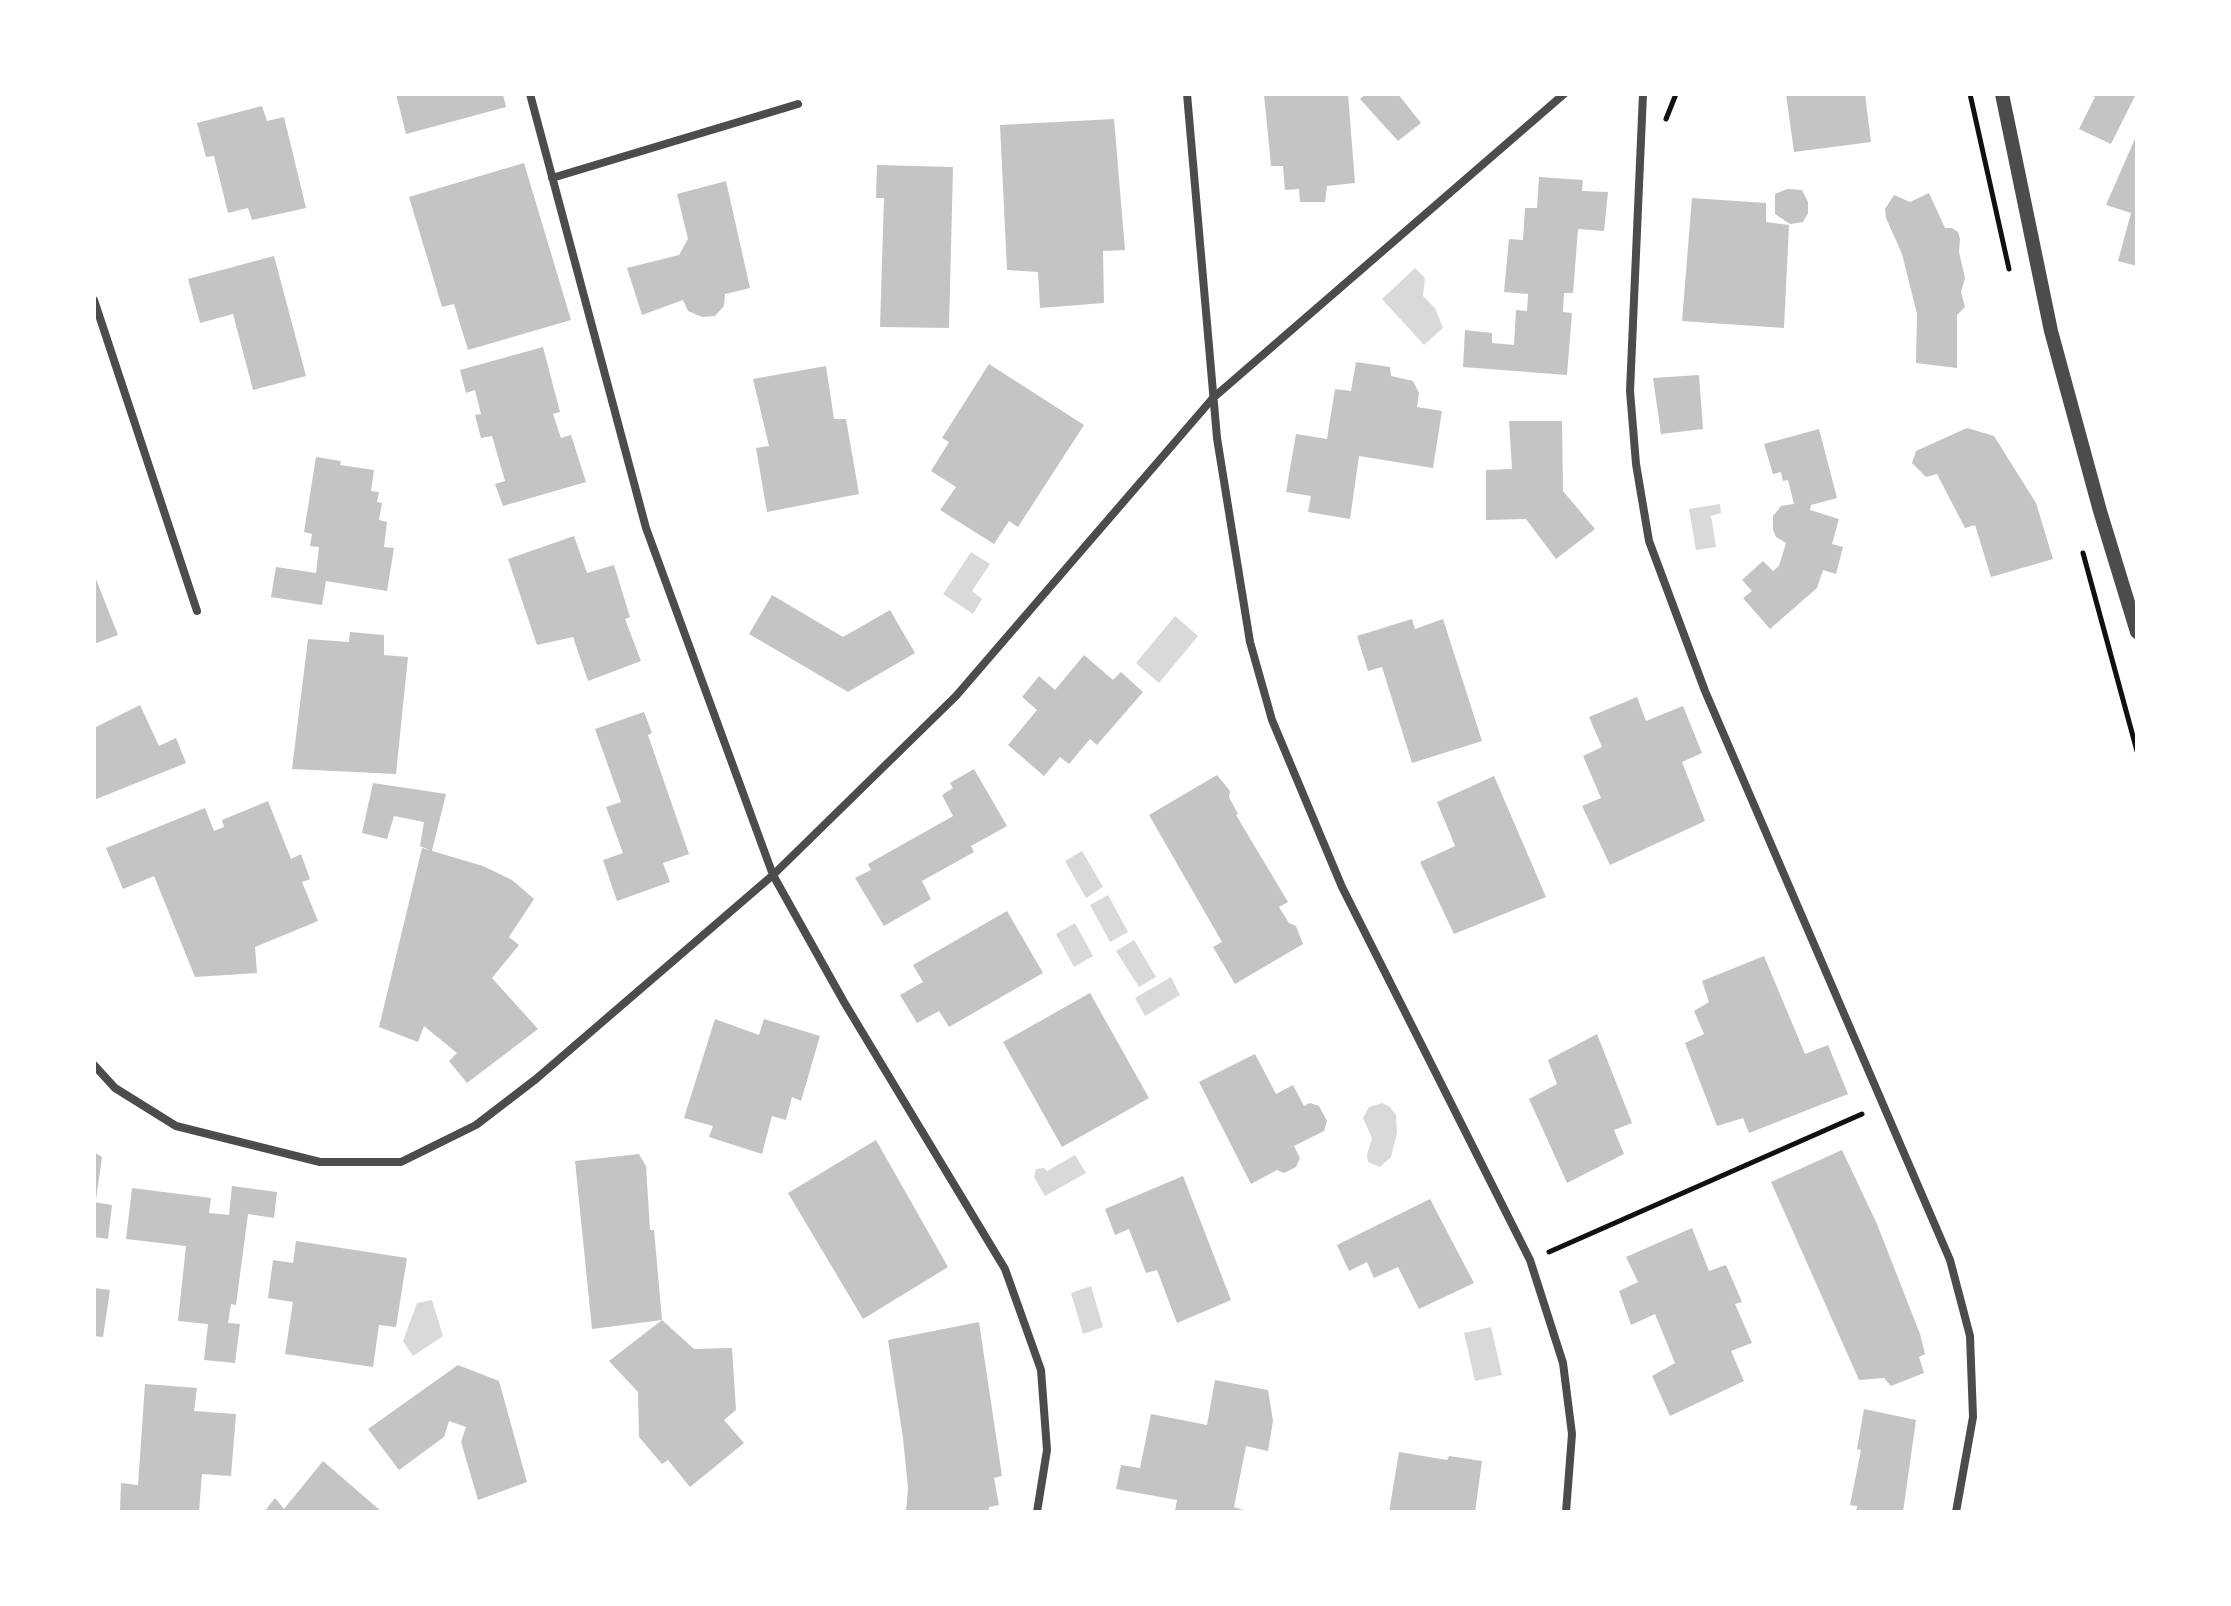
<!DOCTYPE html>
<html>
<head>
<meta charset="utf-8">
<style>
	body { margin:0 }
	#map { position:relative; width:2231px; height:1606px; overflow:hidden; background:#fff; font-family:"Archivo Narrow",sans-serif }
	canvas { display:block }
	.frame { position:absolute; inset:0; border:96px solid #fff; pointer-events:none }
</style>
</head>
<body>
<div id="map">
<canvas width="2231" height="1606"></canvas>
<div class="frame"></div>
</div>
<script>
const context = document.querySelector('canvas').getContext('2d');
context.lineJoin = 'round';
function fillPath(path, color) { context.fillStyle = color; context.fill(path, 'evenodd'); }
const shape = rows => new Path2D(rows.map(r => 'M' + r).join(''));
function trace(path, color, width, dash) { context.strokeStyle = color; context.lineWidth = width; context.lineCap = dash ? 'butt' : 'round'; context.setLineDash(dash || []); context.stroke(path); }
fillPath(shape([
	[1415,268,1425,278,1423,296,1435,308,1443,328,1424,345,1382,299],
	[1720,504,1721,513,1711,516,1716,547,1696,550,1689,509],
	[971,552,990,564,972,591,982,599,973,614,943,594],
	[1175,616,1198,636,1159,683,1136,663],
	[1082,851,1103,887,1086,898,1065,861],
	[1108,895,1128,932,1110,942,1090,905],
	[1075,923,1093,956,1074,967,1056,934],
	[1134,940,1156,977,1139,987,1116,951],
	[1171,977,1180,995,1145,1016,1135,998],
	[1382,1103,1390,1107,1396,1115,1397,1133,1391,1157,1380,1167,1368,1162,1367,1155,1372,1138,1363,1118,1369,1107],
	[1075,1155,1086,1173,1045,1196,1034,1177,1036,1169,1044,1168,1047,1171],
	[1091,1286,1103,1327,1083,1334,1071,1293],
	[432,1300,443,1336,413,1356,403,1341,417,1303],
	[1491,1327,1502,1375,1475,1381,1464,1333]
]), '#d9d9d9');
fillPath(shape([
	[396,94,503,94,506,107,406,134],
	[1264,94,1348,94,1355,183,1327,186,1325,202,1300,202,1299,189,1285,190,1283,166,1271,166],
	[1366,94,1398,94,1421,123,1398,141,1360,99],
	[1786,94,1865,94,1871,142,1794,152],
	[2088,94,2136,94,2111,144,2079,129,2095,97],
	[262,106,267,121,284,117,306,208,252,220,248,208,228,213,214,156,206,157,197,123],
	[1114,119,1125,250,1103,251,1104,303,1040,308,1038,272,1007,270,1000,125],
	[2137,134,2137,266,2118,261,2131,213,2106,205],
	[524,163,571,320,468,350,454,304,442,307,409,197],
	[877,165,953,167,949,328,880,327,884,198,876,198],
	[1539,177,1583,180,1582,191,1608,192,1604,231,1578,229,1573,293,1564,293,1563,312,1572,313,1567,375,1463,367,1465,330,1492,333,1492,343,1514,345,1516,310,1527,311,1528,294,1504,292,1509,239,1523,240,1525,208,1537,208],
	[726,181,750,288,725,294,724,306,715,316,702,317,688,311,683,300,642,315,627,268,679,255,688,239,677,194],
	[1787,189,1802,190,1808,202,1808,213,1803,222,1790,224,1775,214,1775,194],
	[1929,193,1945,228,1952,228,1958,232,1960,239,1959,252,1965,278,1961,292,1965,307,1957,315,1957,368,1916,363,1917,314,1902,254,1886,218,1885,209,1894,195,1910,202],
	[1692,198,1766,203,1766,222,1789,225,1784,328,1682,321],
	[274,256,306,376,253,390,233,314,200,323,188,279],
	[543,347,560,412,553,414,561,438,571,435,586,482,503,506,495,484,505,481,492,436,481,438,475,415,481,414,475,390,466,393,460,370],
	[1356,362,1390,367,1391,376,1413,381,1419,393,1417,407,1442,411,1433,468,1359,456,1350,519,1308,512,1311,496,1286,492,1296,434,1327,439,1335,389,1351,391],
	[989,364,1084,425,1018,527,1009,521,994,544,940,510,956,487,931,471,949,442,942,438],
	[826,366,834,419,846,419,859,494,767,512,756,448,769,446,753,379],
	[1699,375,1703,429,1661,434,1653,378],
	[1509,421,1562,421,1563,491,1595,529,1556,559,1526,519,1486,520,1486,470,1512,469],
	[1967,428,1994,436,2036,503,2053,559,1991,577,1975,525,1965,528,1937,474,1926,477,1912,463,1916,451],
	[1819,429,1837,498,1811,505,1810,510,1839,519,1832,544,1843,547,1836,574,1823,570,1817,588,1770,629,1743,598,1752,591,1742,580,1763,561,1773,571,1779,566,1786,543,1776,537,1773,530,1773,516,1781,506,1794,504,1788,480,1783,481,1781,472,1773,474,1764,444],
	[316,457,341,461,340,465,374,470,371,491,379,492,377,502,382,503,379,520,387,522,384,547,394,548,387,591,326,581,322,605,271,597,276,567,316,573,319,547,310,546,312,534,304,532],
	[574,536,587,573,614,565,630,617,625,619,641,661,588,681,573,637,537,645,508,559],
	[94,574,118,635,94,644],
	[772,595,843,637,890,610,915,653,848,692,749,634],
	[1412,619,1415,629,1443,619,1482,741,1412,763,1382,667,1368,671,1357,636],
	[350,632,384,635,384,655,408,657,396,774,292,769,308,639,349,642],
	[1084,655,1113,680,1121,672,1143,692,1097,745,1090,739,1069,764,1060,757,1044,776,1008,745,1037,710,1022,697,1039,676,1055,690],
	[1637,697,1646,721,1683,706,1702,753,1682,762,1705,821,1610,865,1582,806,1601,798,1583,756,1602,747,1589,717],
	[140,705,159,746,176,738,186,763,94,800,94,728],
	[644,712,652,733,648,735,689,854,663,863,670,882,617,901,603,860,623,853,606,807,621,802,595,729],
	[974,769,1007,826,971,846,974,852,922,881,931,899,884,926,855,878,871,870,868,864,953,816,942,795,953,788,950,783],
	[1217,775,1230,791,1229,797,1238,814,1236,815,1288,902,1279,907,1289,923,1296,926,1303,944,1235,984,1213,947,1222,942,1149,815],
	[1494,776,1546,897,1454,934,1420,862,1455,846,1437,802],
	[373,783,446,794,432,851,420,846,424,822,394,816,387,839,362,833],
	[268,801,291,859,301,854,310,879,302,882,318,921,255,947,257,973,195,977,154,876,123,889,106,848,205,808,214,831,224,827,222,820],
	[422,848,483,866,512,880,534,899,509,937,519,945,492,978,538,1029,467,1083,449,1061,457,1053,424,1026,418,1042,379,1027],
	[1007,911,1043,973,949,1027,939,1011,917,1023,900,995,923,982,913,965],
	[1764,956,1805,1054,1828,1045,1848,1094,1749,1133,1743,1118,1717,1126,1685,1043,1704,1034,1694,1011,1709,1002,1702,981],
	[1090,993,1149,1098,1062,1147,1003,1042],
	[715,1019,759,1035,764,1019,820,1036,801,1101,792,1097,786,1120,772,1116,762,1154,709,1137,713,1126,684,1118],
	[1597,1034,1632,1123,1614,1130,1624,1154,1567,1183,1529,1099,1557,1084,1548,1060],
	[1255,1054,1276,1094,1293,1085,1304,1106,1310,1103,1319,1106,1327,1121,1324,1131,1294,1146,1300,1158,1296,1167,1284,1173,1277,1170,1251,1184,1199,1082],
	[876,1140,948,1267,863,1319,788,1193],
	[1842,1150,1877,1224,1920,1334,1925,1354,1919,1357,1924,1373,1891,1386,1884,1378,1859,1380,1771,1182],
	[94,1152,102,1157,96,1200,94,1200],
	[639,1154,646,1166,650,1230,654,1230,662,1320,694,1349,732,1348,736,1410,724,1420,744,1443,690,1487,668,1460,662,1464,639,1437,638,1392,609,1361,662,1320,592,1329,575,1161],
	[1183,1176,1231,1300,1177,1323,1157,1270,1146,1273,1129,1229,1115,1235,1105,1209],
	[232,1186,277,1192,274,1218,248,1214,236,1305,231,1304,228,1323,240,1324,235,1363,204,1360,208,1324,178,1321,186,1246,126,1239,132,1188,211,1198,209,1213,229,1215],
	[1430,1199,1474,1283,1419,1309,1398,1267,1374,1278,1367,1262,1349,1271,1337,1245],
	[94,1202,112,1205,108,1239,94,1237],
	[1692,1228,1709,1271,1726,1265,1742,1302,1735,1304,1752,1343,1731,1351,1744,1381,1670,1416,1652,1376,1675,1363,1655,1314,1631,1325,1619,1291,1638,1282,1626,1257],
	[296,1241,407,1258,396,1327,379,1325,373,1367,285,1354,293,1302,268,1298,273,1260,293,1263],
	[94,1288,110,1290,103,1337,94,1336],
	[979,1322,1002,1476,994,1478,999,1505,989,1507,989,1512,906,1512,908,1488,903,1438,888,1340],
	[458,1365,499,1381,527,1482,478,1500,461,1442,466,1427,449,1421,444,1437,399,1470,368,1429],
	[1215,1380,1268,1390,1273,1421,1268,1451,1246,1446,1234,1507,1250,1512,1178,1512,1175,1511,1177,1500,1116,1489,1121,1465,1140,1468,1151,1414,1207,1425],
	[145,1384,197,1388,194,1411,236,1414,231,1476,202,1474,199,1512,120,1512,121,1483,138,1485],
	[1864,1409,1916,1420,1903,1512,1856,1512,1857,1506,1850,1505,1861,1450,1857,1449],
	[1399,1452,1447,1460,1449,1456,1482,1461,1475,1512,1389,1512],
	[323,1461,382,1512,264,1512,275,1498,284,1509]
]), '#c4c4c4');
trace(shape([
	[1970,94,2009,269],
	[1666,119,1676,94],
	[2083,553,2137,751],
	[1549,1252,1862,1114]
]), '#111', 5);
trace(shape([
	[530,94,646,528,773,875,844,1002,1005,1269,1041,1370,1047,1450,1037,1512],
	[1187,94,1217,438,1250,642,1272,720,1342,887,1530,1260,1563,1363,1572,1434,1566,1512],
	[1643,94,1630,391,1636,464,1649,541,1705,691,1950,1260,1970,1336,1973,1417,1956,1512],
	[552,178,798,104],
	[94,300,197,611],
	[94,1065,115,1088,176,1126,320,1162,401,1162,476,1125,536,1079,773,875,956,696,1213,398,1564,94]
]), '#4c4c4c', 8);
trace(shape([
	[2002,94,2051,331,2100,511,2137,632]
]), '#4c4c4c', 14);
</script>
</body>
</html>
